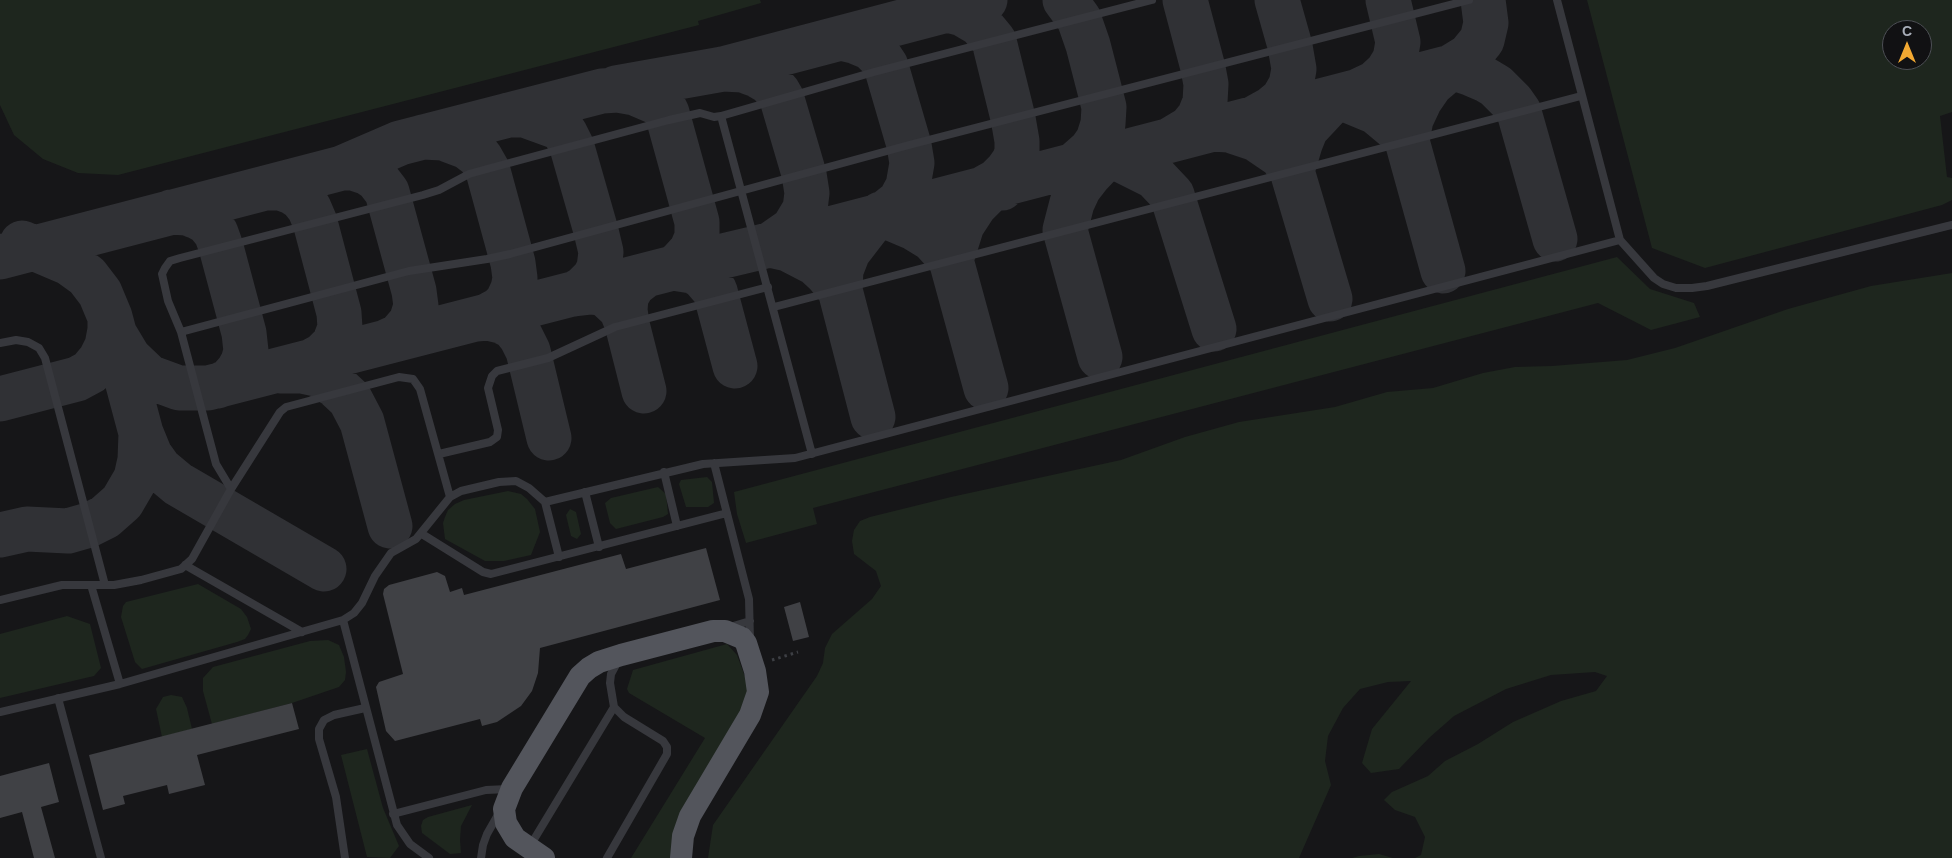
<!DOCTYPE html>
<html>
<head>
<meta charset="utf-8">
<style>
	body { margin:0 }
	#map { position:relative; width:1952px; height:858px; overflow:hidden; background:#161618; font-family:"DM Sans",sans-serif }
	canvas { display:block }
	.north { position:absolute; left:1882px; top:20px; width:50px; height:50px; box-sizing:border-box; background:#111113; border:1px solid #4d4f55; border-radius:50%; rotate:0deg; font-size:14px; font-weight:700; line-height:20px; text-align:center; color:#a8adb8 }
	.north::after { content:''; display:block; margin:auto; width:18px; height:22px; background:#f3a932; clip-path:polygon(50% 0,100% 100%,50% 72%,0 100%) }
</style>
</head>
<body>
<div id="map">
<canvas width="1952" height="858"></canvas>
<div class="north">С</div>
</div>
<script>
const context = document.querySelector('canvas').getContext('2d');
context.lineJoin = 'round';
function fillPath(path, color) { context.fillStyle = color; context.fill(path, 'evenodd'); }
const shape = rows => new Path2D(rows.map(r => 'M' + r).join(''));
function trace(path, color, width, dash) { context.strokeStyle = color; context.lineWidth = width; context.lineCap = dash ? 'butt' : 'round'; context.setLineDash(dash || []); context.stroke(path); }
fillPath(shape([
	[0,0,760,0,761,3,698,21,699,25,118,175,78,173,43,159,14,135,0,105],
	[1587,0,1952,0,1952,112,1940,116,1947,177,1952,178,1952,200,1942,205,1705,268,1652,248],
	[1892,30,1922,30,1922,60,1892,60],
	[1617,257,1650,289,1694,303,1700,317,1651,330,1598,303,813,508,817,524,746,543,737,514,734,492],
	[1952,273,1952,858,1415,858,1421,855,1425,837,1415,817,1395,810,1384,800,1392,792,1428,776,1445,761,1478,744,1513,722,1561,701,1596,691,1607,676,1595,672,1551,675,1506,689,1454,716,1429,738,1399,769,1371,773,1362,763,1372,729,1411,681,1388,682,1360,689,1343,708,1328,736,1325,761,1331,785,1299,858,708,858,713,825,817,676,823,663,825,648,832,634,872,599,881,586,876,571,854,554,852,541,854,530,860,521,870,517,951,497,1121,460,1185,437,1239,422,1335,407,1387,392,1433,388,1483,373,1515,367,1552,366,1627,360,1675,348,1788,309,1871,286],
	[707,477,712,482,714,503,708,507,686,507,679,484,681,480],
	[658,487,666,494,668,514,663,517,616,529,610,523,605,503,611,498],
	[508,491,521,494,527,499,535,509,540,532,531,555,504,561,485,561,445,539,443,523,445,517,448,510,455,504,464,500],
	[570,509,576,512,581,534,577,539,571,536,566,515],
	[198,584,241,609,247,617,251,629,248,635,245,639,237,642,142,669,135,662,121,617,123,606,126,602],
	[67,616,90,624,101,668,94,676,0,698,0,634],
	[328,640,339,645,344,657,346,672,345,680,339,687,292,703,212,724,203,691,203,678,213,667,310,641],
	[727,644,737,655,747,682,748,702,671,858,631,858,705,738,629,693,627,689,633,670],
	[171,695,182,697,187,708,192,729,162,737,156,709,163,697],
	[367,749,383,808,399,846,390,858,367,857,341,755],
	[472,805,461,826,460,840,461,853,450,854,422,833,421,826,423,820,428,817],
	[1379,854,1393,858,1352,858,1359,856]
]), '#1e261e');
trace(shape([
	[1065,0,1079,19,1088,45,1104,107,1103,124,1098,140,1091,150,1074,165],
	[947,10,963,14,980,24,994,41,1013,118,1017,141,1017,152,1014,161,1007,171,997,181,986,187],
	[841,38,854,41,871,48,880,57,886,66,909,145,912,163,908,186,900,201,885,213],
	[723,69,743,70,757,75,769,82,778,92,782,99,804,174,807,193,805,209,793,229,770,245],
	[616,88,723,69,985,0],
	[1356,92,1375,83,1387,72,1395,59,1398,42,1388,0],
	[508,115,525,115,558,127,565,133,572,147,596,231,601,252,599,268,594,278,584,288,574,294],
	[1253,119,1271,109,1283,99,1291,85,1294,69,1290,46,1277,0],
	[1212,129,1229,130,1256,139,1281,156,1292,171,1300,144,1306,129,1335,98,1347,100,1376,112,1400,132,1407,141,1411,119,1420,100,1431,84,1451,67,1472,74,1486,80,1496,86,1512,102,1519,112,1555,239],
	[423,137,443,138,467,147,480,157,488,171,513,263,515,278,513,289,507,302,500,309,487,316],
	[1170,140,1190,128,1199,117,1205,102,1206,84,1203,68,1185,0],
	[1407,141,1443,271],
	[342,168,353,168,368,173,377,179,387,192,414,291,416,306,411,322,399,336,386,342],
	[1292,171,1330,299],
	[266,188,281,188,292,192,301,198,309,208,315,222,339,313,340,328,334,344,323,355,310,362],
	[171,212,187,213,198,217,207,222,216,233,221,247,244,333,246,351,243,362,238,371,230,380,218,386],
	[22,243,69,263,87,276,100,293,110,317,141,433,150,455,160,469,178,484,324,569],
	[770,245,788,249,815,263,827,274,840,290,841,270,848,252,868,226,881,214,914,228,932,239,951,260,962,225,975,205,995,185,1002,188],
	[0,257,342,168,400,143,602,91,618,90,635,93,656,102,665,109,667,113,697,222,697,237,691,251,680,263,673,268,208,388,179,388,149,377,129,358,114,333],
	[951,260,986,388],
	[673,268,757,248,1451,67,1469,56,1482,40,1486,23,1483,0],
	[673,268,692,271,702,276,715,291,735,366],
	[840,290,873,417],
	[574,294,591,292,602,293,608,297,621,309,627,324,625,310,626,297,633,285,646,275],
	[476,319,488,318,501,321,513,327,521,337,528,351,549,438],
	[627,324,644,391],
	[1100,357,1065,230,1072,203,1079,188,1089,175,1107,156,1121,160,1155,177,1172,195,1214,329],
	[280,371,302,371,316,374,335,385,350,399,362,422,390,526],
	[0,399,77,379,90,372,100,360,107,346,110,330,110,317],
	[0,535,27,529,68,531,89,525,105,517,122,502,136,478,140,460,141,433]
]), '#303135', 45);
fillPath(shape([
	[706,548,720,600,540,648,538,673,532,691,521,706,497,722,482,726,480,719,395,741,386,731,376,687,379,682,403,674,383,594,384,589,389,585,437,572,445,576,450,592,462,588,464,595,621,554,626,569],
	[800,602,809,637,793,641,784,607],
	[292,703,299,729,197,755,205,785,169,794,167,785,123,796,125,804,103,810,89,755],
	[49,763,59,802,41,807,55,858,34,858,22,812,0,818,0,776]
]), '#404145');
trace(shape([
	[772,660,798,652]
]), '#3d3f44', 3, [2.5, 4]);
trace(shape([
	[1152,0,874,72,721,116,714,117,700,113,669,120,487,169,469,174,439,190,423,195,180,258,170,261,165,268,162,274,168,301,181,332,409,271,487,259,510,254,909,145,1469,0],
	[721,116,812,454],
	[1620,240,1654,278,1663,284,1676,288,1692,288,1707,286,1952,225],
	[774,307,1581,96],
	[181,332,216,464,231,489],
	[0,343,16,340,28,342,39,348,45,358,105,585],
	[439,454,490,442,497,437,498,430,488,388,492,376,497,371,548,358,615,327,768,287],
	[714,463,749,599,750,640],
	[664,472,677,526],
	[585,492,599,547],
	[545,502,559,557],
	[422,534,483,572,491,574,727,513],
	[185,565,302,632],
	[91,585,120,684],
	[0,600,62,585,114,585,141,580,181,569,192,559,231,489,280,412,286,407,399,377,413,379,420,389,450,497],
	[343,620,397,825,410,844,429,858],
	[730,627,750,621],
	[58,698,101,858],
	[0,712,120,684,343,620,354,613,362,603,375,576,391,553,416,539,450,497,461,491,499,482,516,481,529,488,545,502,703,464,795,458,1620,240,1557,0],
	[393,814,486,790,508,789],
	[530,846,614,707,610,683,611,674,618,661],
	[345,858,336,797,319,739,319,729,324,720,334,715,365,708],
	[481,858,483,845,487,834,499,813],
	[607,858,667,754,667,747,663,741,624,717,614,707]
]), '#37383d', 8);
trace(shape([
	[544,858,515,838,506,823,504,809,512,788,580,676,589,668,599,662,621,655,713,631,725,631,742,638,746,643,755,671,758,692,750,715,690,816,683,836,681,858]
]), '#53555c', 22);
</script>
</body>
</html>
